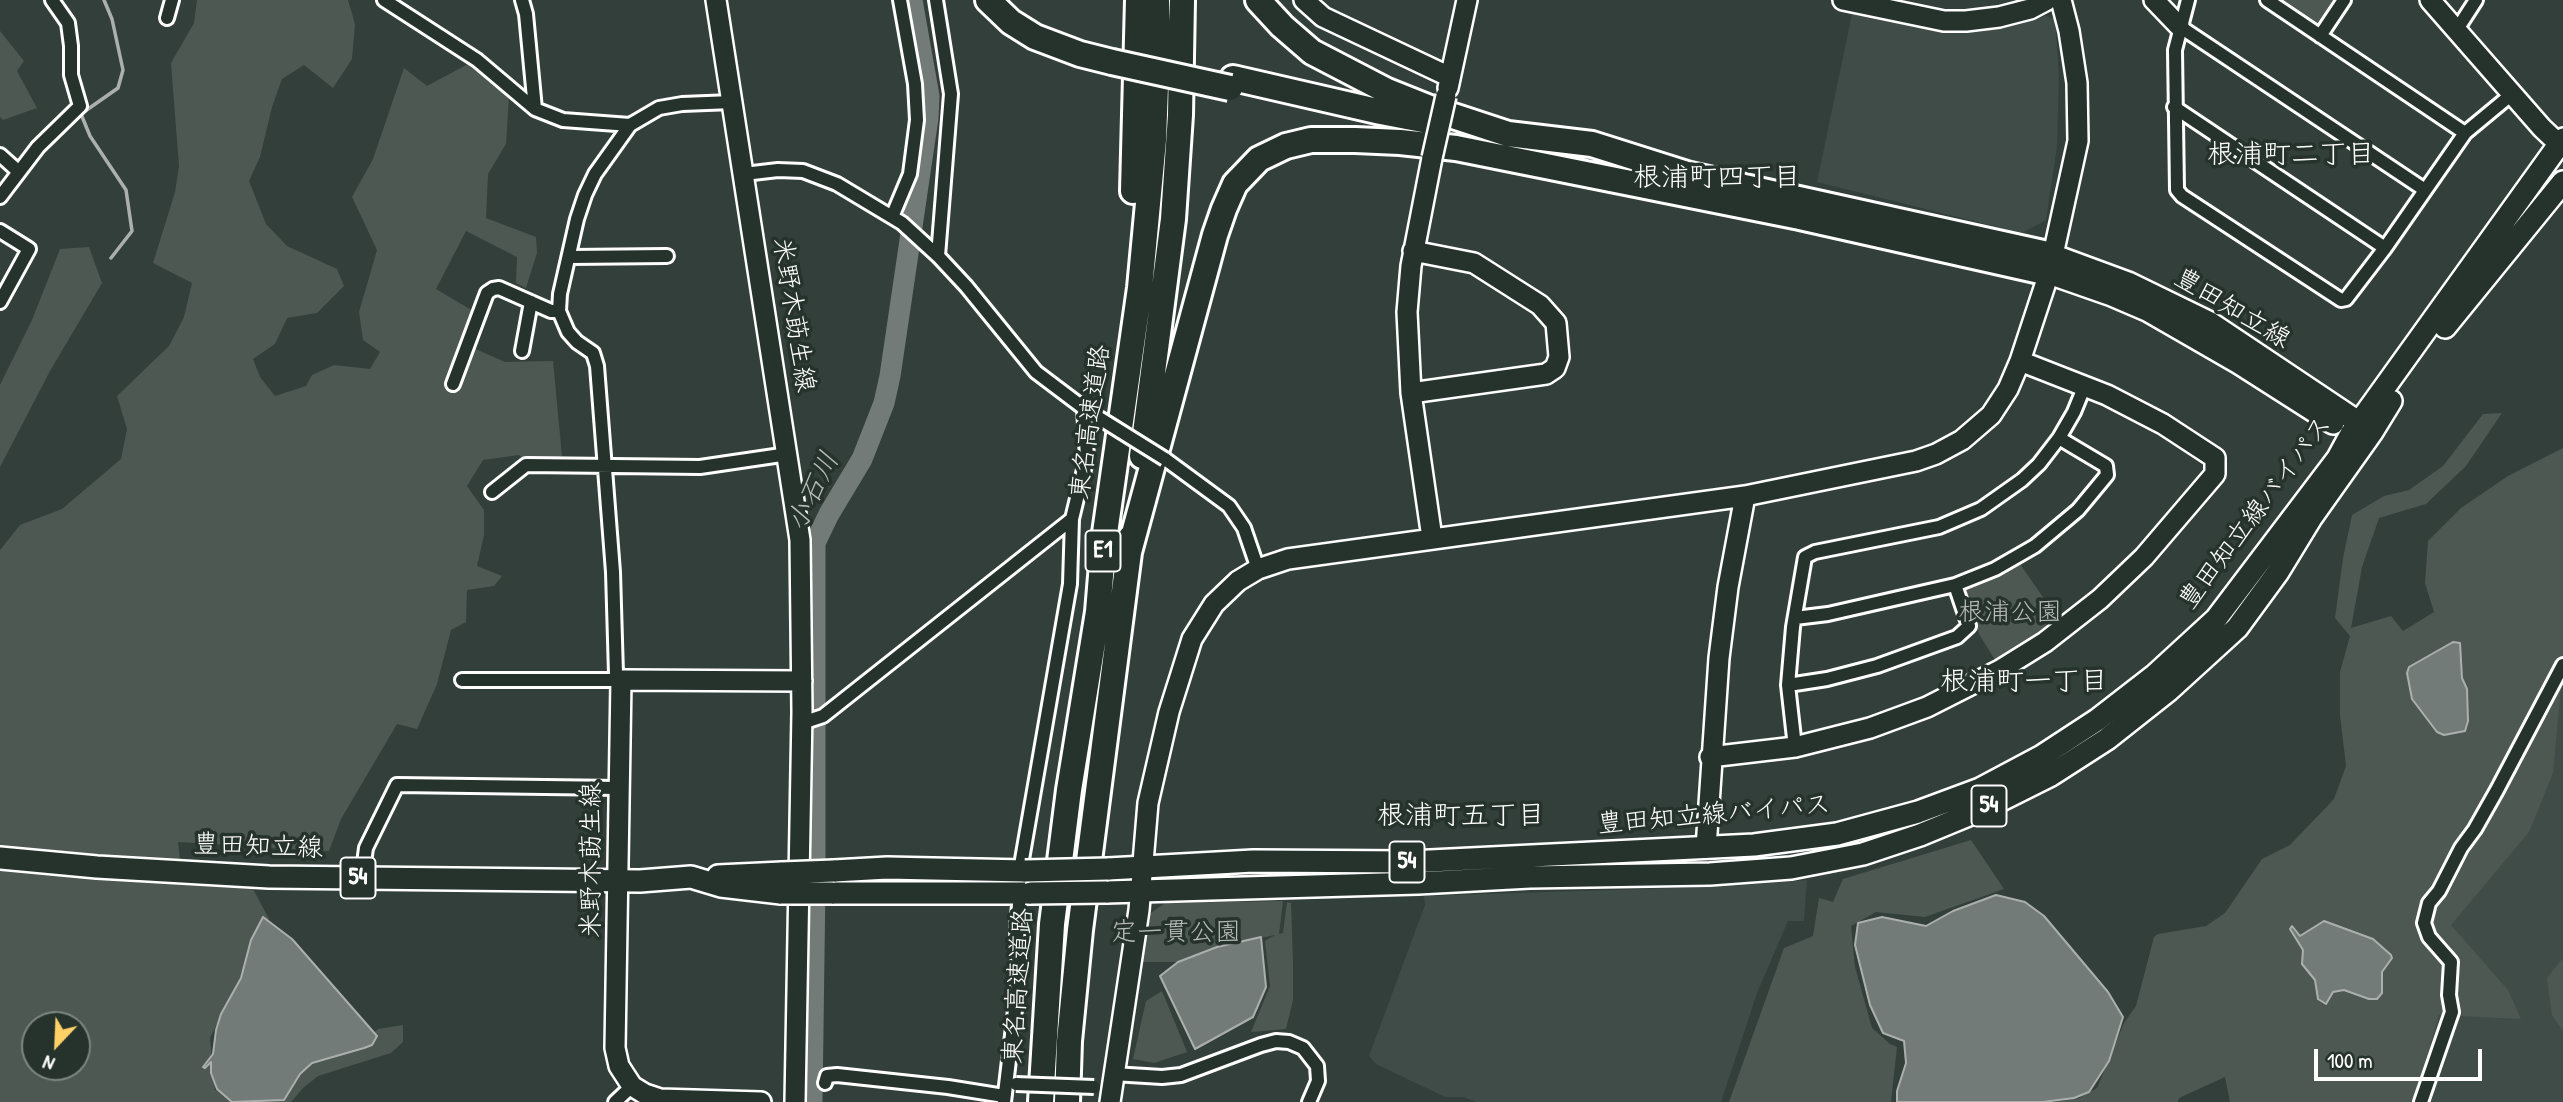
<!DOCTYPE html>
<html>
<head>
<meta charset="utf-8">
<style>
	body { margin:0 }
	#map { position:relative; width:2563px; height:1102px; overflow:hidden; background:#333f3a; font-family:"Patrick Hand",sans-serif }
	canvas { display:block }
	.north { position:absolute; left:21px; top:1011px; width:70px; height:70px; box-sizing:border-box; background:#26332d; border:2px solid #7d8581; border-radius:50%; rotate:203deg; font-size:19px; font-weight:700; line-height:28px; text-align:center; color:#fff }
	.north::after { content:''; display:block; margin:auto; width:24px; height:32px; background:#ffd166; clip-path:polygon(50% 0,100% 100%,50% 72%,0 100%) }
	.scale { position:absolute; left:2314px; top:1049px; width:168px; height:32px; box-sizing:border-box; border:4px solid #fff; border-top:0; padding-left:9px; font-size:21px; line-height:24px; white-space:nowrap; color:#fff; -webkit-text-stroke:5px #26332d; paint-order:stroke }
</style>
</head>
<body>
<div id="map">
<canvas width="2563" height="1102"></canvas>
<div class="north">N</div>
<div class="scale">100 m</div>
</div>
<script>
const context = document.querySelector('canvas').getContext('2d');
context.lineJoin = 'round';
function fillPath(path, color) { context.fillStyle = color; context.fill(path, 'evenodd'); }
const shape = rows => new Path2D(rows.map(r => 'M' + r).join(''));
function trace(path, color, width, dash) { context.strokeStyle = color; context.lineWidth = width; context.lineCap = dash ? 'butt' : 'round'; context.setLineDash(dash || []); context.stroke(path); }
function write(font, color, halo, rows, align = 'center') {
  context.font = font + ' "Patrick Hand","Klee One",sans-serif'; context.lineWidth = 7; context.setLineDash([]); context.textBaseline = 'middle'; context.strokeStyle = halo; context.fillStyle = color; for (const [text, x, y, turn = 0] of rows) {
    context.save(); context.translate(x, y); context.rotate((+turn || 0) * Math.PI / 180); context.textAlign = isNaN(turn) ? turn : align; if (halo) context.strokeText(text, 0, 0); context.fillText(text, 0, 0); context.restore();
  }
}
fillPath(shape([
	[1853,9,1946,28,2017,25,2045,16,2055,19,2059,76,2057,147,2046,220,2022,233,1817,182],
	[2563,656,2563,1102,2405,1102,2462,956,2438,915],
	[1807,880,1804,921,1788,921,1757,993,1721,1102,1476,1102,1463,1097,1445,1097,1376,1064,1369,1056,1425,905,1424,896,1733,886]
]), '#404c47');
fillPath(shape([
	[197,0,348,0,355,24,352,59,333,88,304,65,282,79,272,107,260,157,249,181,266,224,287,246,337,269,344,286,317,313,287,318,275,344,253,359,260,377,275,396,306,386,312,375,334,365,370,369,380,352,363,340,359,312,377,250,352,197,373,159,404,68,427,86,468,64,509,96,506,144,488,174,486,218,536,237,537,253,526,288,516,283,517,257,466,231,436,289,473,311,462,343,505,362,553,361,562,456,538,469,519,455,483,460,467,486,484,510,484,535,477,566,502,576,494,586,467,590,466,622,451,630,437,684,417,729,397,724,341,819,329,851,178,842,183,885,253,889,269,919,210,1038,215,1090,249,1098,290,1075,336,1044,364,1041,378,1029,403,1025,403,1042,391,1053,318,1076,303,1088,291,1102,0,1102,0,550,20,525,62,509,121,459,127,429,117,396,169,346,184,317,192,283,153,263,175,192,179,166,171,63,194,23],
	[35,1025,77,1025,77,1067,35,1067],
	[2279,0,2336,0,2319,27],
	[0,31,24,61,17,71,37,108,3,120,0,117],
	[89,247,102,283,50,371,0,467,0,385,32,320,60,249],
	[2502,413,2466,466,2426,504,2379,518,2362,567,2351,628,2391,616,2403,631,2434,612,2425,583,2428,541,2461,508,2508,476,2563,448,2563,665,2553,773,2529,832,2451,925,2508,990,2521,1019,2439,1015,2413,1102,2230,1102,2225,1077,2179,1098,2178,1102,2054,1102,2079,1098,2097,1088,2124,1023,2136,1006,2154,937,2158,934,2206,926,2225,913,2262,859,2290,845,2334,799,2346,766,2340,715,2340,672,2350,636,2335,618,2343,558,2352,515,2384,496,2409,490,2443,466,2483,414],
	[2018,561,2060,622,1997,663,1979,634,1965,586],
	[1971,840,2004,889,1925,917,1876,912,1851,926,1855,967,1872,1028,1890,1044,1897,1047,1891,1102,1729,1102,1784,948,1813,936,1819,898,1833,902,1843,879],
	[1283,901,1279,934,1283,933,1287,902,1291,903,1293,962,1293,1000,1286,1029,1251,1032,1270,986,1265,941,1275,935,1217,947,1178,962,1141,962,1148,915,1165,903],
	[2563,958,2563,1031,2552,1015,2547,978],
	[1162,991,1187,1052,1154,1063,1133,1059,1146,1001]
]), '#4d5853');
const water = shape([
	[2453,642,2460,643,2462,678,2467,689,2468,721,2465,731,2444,735,2437,732,2412,699,2407,673,2409,667,2453,642],
	[1996,895,2025,902,2044,916,2108,992,2123,1017,2109,1061,2089,1092,2074,1098,2043,1102,1897,1102,1897,1091,1906,1063,1904,1041,1883,1033,1870,1005,1855,945,1858,923,1882,917,1926,926,1953,911,1996,895],
	[263,917,292,939,377,1036,372,1045,364,1048,312,1063,300,1074,284,1100,232,1102,217,1089,211,1073,211,1062,205,1068,203,1067,213,1054,216,1030,221,1014,241,978,251,940,263,917],
	[2324,921,2373,939,2391,955,2392,958,2382,972,2382,993,2377,999,2369,999,2344,990,2333,992,2326,1004,2318,999,2315,980,2302,964,2303,950,2290,929,2292,926,2300,936,2324,921],
	[1261,937,1266,987,1253,1017,1195,1049,1160,976,1178,962,1217,947,1261,937]
]);
fillPath(water, '#737b78');
trace(water, '#abb0ae', 2);
trace(shape([
	[104,0,112,19,123,70,118,88,81,114,90,136,126,190,132,231,111,258]
]), '#abb0ae', 3.5);
trace(shape([
	[812,1102,815,882,815,543,829,514,862,459,884,403,890,376,928,118,929,96,912,0]
]), '#737b78', 21);
const street = shape([
	[384,0,477,60,535,109,563,120,630,125],
	[522,0,526,14,535,109],
	[936,0,951,94,938,256],
	[2188,0,2175,50,2177,190,2182,196,2341,300,2346,299,2385,248,2465,133,2512,94],
	[2267,0,2465,133],
	[167,18,172,0],
	[2179,26,2425,190],
	[2456,31,2476,0],
	[2320,36,2344,0],
	[2174,107,2385,248],
	[0,155,19,172],
	[744,174,778,170,803,171,837,184,902,223,938,256,966,286,1036,372,1089,412],
	[0,197,38,147,80,106,71,75,71,46,68,23,52,0],
	[892,217,910,174,917,120,915,84,900,0],
	[0,231,29,249,0,302],
	[570,257,667,256],
	[522,351,531,302],
	[453,384,487,293,493,289,499,288,551,311,559,311],
	[1165,459,1229,506,1244,528,1258,569],
	[492,492,526,465,700,467,788,454],
	[1795,618,1828,614,1955,585,1995,569,2035,546,2078,510,2107,475,2106,466,2059,438],
	[462,680,621,680],
	[621,680,616,674,613,572,597,366,593,353,577,342,568,332,559,311,560,294,577,219,585,195,595,174,630,125,659,108,682,104,732,102],
	[1788,685,1827,679,1877,666,1957,637,1969,626,1955,585],
	[802,723,823,716,1072,519],
	[1795,747,1788,685,1793,627,1805,557,1815,552,1939,527,1981,509,2022,480,2039,464,2059,438,2074,412,2085,385],
	[1020,871,1070,584,1072,519,1087,457,1084,409],
	[362,878,366,848,397,785,619,788],
	[1113,1074,1162,1077,1181,1075,1261,1045,1276,1041,1289,1042,1303,1048,1317,1066,1318,1081,1309,1102],
	[825,1083,827,1076,837,1075,948,1087,1004,1096],
	[615,1102,632,1086],
	[1004,1102,1019,976,1017,928,1020,893],
	[2421,1102,2452,1012,2449,995,2451,962,2429,937,2424,923,2429,903,2439,891,2461,848,2475,829,2497,790,2563,665]
]);
const secondary = shape([
	[716,0,800,540,802,712,795,1102],
	[1304,0,1323,17,1450,77],
	[1843,0,1944,21,1966,21,1999,17,2030,9,2047,0],
	[2154,0,2179,26],
	[2430,0,2542,128,2559,144],
	[1448,88,1467,0],
	[1411,393,1546,374,1555,368,1559,357,1556,323,1540,305,1474,263,1413,251],
	[1432,538,1411,393,1407,312,1411,266,1432,158],
	[1710,757,1795,747,1870,728,1927,707,2000,670,2045,642,2100,599,2144,557,2215,474,2215,458,2163,424,2107,395,2020,361],
	[1706,848,1719,658,1728,587,1745,496],
	[761,1102,660,1099,645,1094,632,1086,619,1066,615,1048,621,680,802,681],
	[1110,1102,1139,910,1148,803,1169,712,1181,674,1192,639,1214,604,1238,581,1258,569,1288,559,1745,496,1916,461,1936,454,1962,440,1991,415,2008,389,2020,361,2049,273,2078,141,2077,83,2069,31,2061,0]
]);
const primary = shape([
	[2052,255,2128,283,2210,323,2370,430],
	[2049,273,2112,295,2147,310,2239,363,2333,423],
	[2445,327,2563,182],
	[0,858,97,867,269,877,640,881,691,877,721,886,781,893],
	[1108,869,1253,861,1410,862,1754,845,1837,834,1918,812,1980,789,2042,756,2097,720,2155,675,2216,619,2338,458,2351,434,2563,139],
	[834,871,887,868,1025,871],
	[718,876,782,873],
	[1106,892,1418,883,1530,877,1710,874,1791,868,1863,854,1920,835,1983,809,2051,775,2107,739,2169,690,2237,628,2278,572,2311,518,2372,432,2391,401],
	[832,893,1031,893]
]);
const highway = shape([
	[988,0,1011,22,1035,37,1080,54,1112,62],
	[1258,0,1282,26,1312,52,1387,91,1432,109,1508,134,1592,144,1690,175,2052,255],
	[1233,78,1381,112,1438,123],
	[1133,191,1138,0],
	[1142,456,1173,219,1180,115,1182,0],
	[1129,552,1215,235,1224,209,1235,184,1259,159,1286,146,1311,140,1355,140,1400,142,1456,148,1800,217,2049,273],
	[1041,1102,1052,924,1069,790,1098,612,1104,540,1140,288,1154,140,1158,34,1157,0],
	[1067,1102,1069,1041,1080,930,1131,537]
]);
trace(street, '#fff', 18);
trace(secondary, '#fff', 24);
trace(primary, '#fff', 26);
trace(highway, '#fff', 30);
trace(street, '#26332d', 12);
trace(secondary, '#26332d', 19);
trace(primary, '#26332d', 21);
trace(highway, '#26332d', 24);
const streetBridge = shape([
	[1096,416,1165,459],
	[1016,1084,1094,1087]
]);
const secondaryBridge = shape([
	[1432,158,1446,96]
]);
const primaryBridge = shape([
	[1025,871,1108,869],
	[782,873,834,871],
	[781,893,832,893],
	[1031,893,1106,892]
]);
const highwayBridge = shape([
	[1112,62,1230,88]
]);
trace(streetBridge, '#fff', 18, []);
trace(secondaryBridge, '#fff', 24, []);
trace(primaryBridge, '#fff', 26, []);
trace(highwayBridge, '#fff', 30, []);
trace(streetBridge, '#26332d', 12);
trace(secondaryBridge, '#26332d', 19);
trace(primaryBridge, '#26332d', 21);
trace(highwayBridge, '#26332d', 24);
for (const [x, y, w] of [
	[1103,551,35],
	[1989,806,35],
	[1407,862,35],
	[358,878,35]
]) { const box = new Path2D(); box.roundRect(x - w / 2, y - 20.5, w, 41, 5); context.fillStyle = '#26332d'; context.fill(box); trace(box, '#fff', 2); }
write('bold 24px', '#fff', null, [
	["E1",1103,551],
	["54",1989,806],
	["54",1407,862],
	["54",358,878]
]);
write('26px', '#fff', '#26332d', [
	["豊田知立線",2232,309,31],
	["米野木莇生線",793,315,81],
	["東名高速道路",1091,422,-82],
	["豊田知立線バイパス",2256,513,-53],
	["豊田知立線バイパス",1714,815,-5],
	["豊田知立線",258,847,2],
	["米野木莇生線",592,860,-90],
	["東名高速道路",1019,986,-86]
]);
write('26px', '#b8bcba', '#26332d', [
	["根浦公園",2010,613],
	["定一貫公園",1176,933]
]);
write('28px', '#fff', '#26332d', [
	["根浦町二丁目",2291,156],
	["根浦町四丁目",1717,179],
	["根浦町一丁目",2024,683],
	["根浦町五丁目",1461,817]
]);
write('italic 28px', '#b9bdbc', '#26332d', [
	["小石川",814,492,-64]
]);
</script>
</body>
</html>
